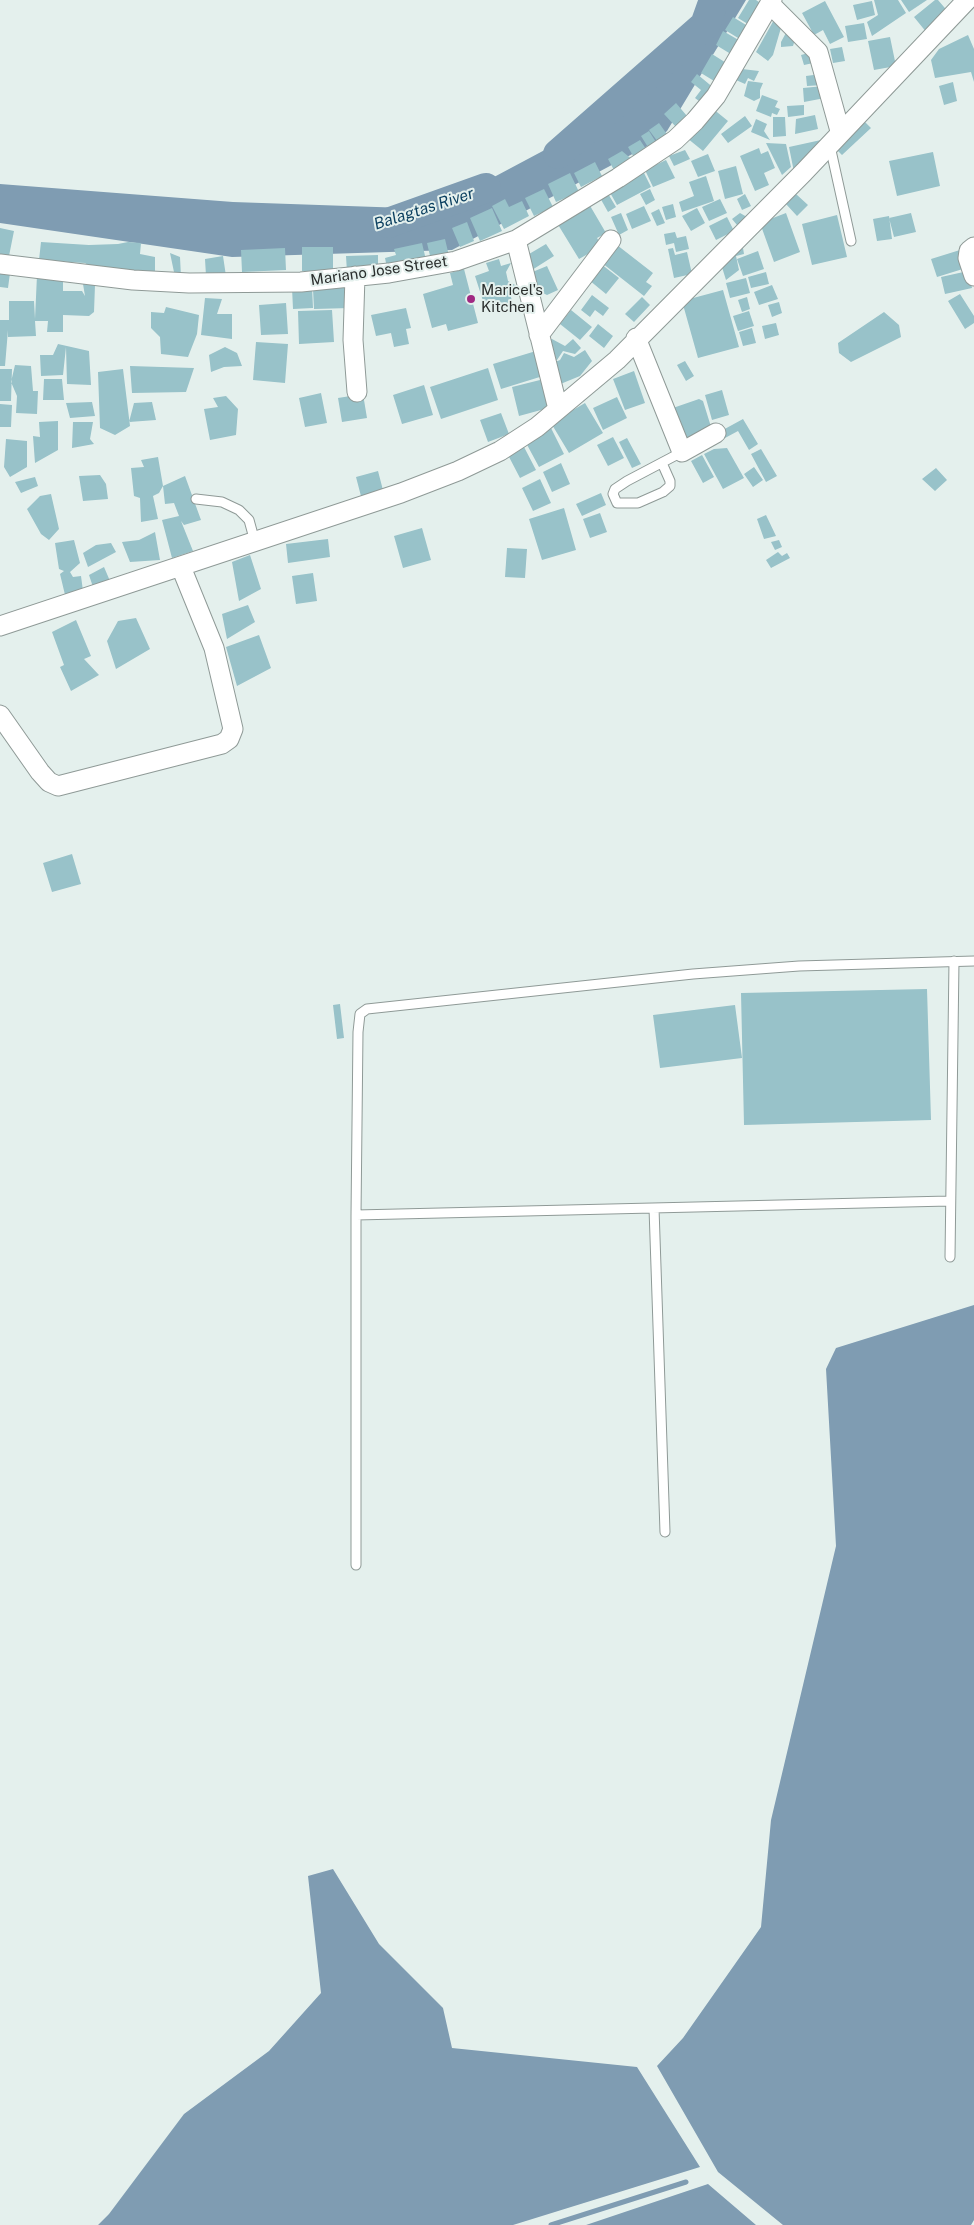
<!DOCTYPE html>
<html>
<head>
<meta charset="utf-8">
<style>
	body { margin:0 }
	canvas { display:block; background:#e4f0ed }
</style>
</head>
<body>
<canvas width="974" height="2225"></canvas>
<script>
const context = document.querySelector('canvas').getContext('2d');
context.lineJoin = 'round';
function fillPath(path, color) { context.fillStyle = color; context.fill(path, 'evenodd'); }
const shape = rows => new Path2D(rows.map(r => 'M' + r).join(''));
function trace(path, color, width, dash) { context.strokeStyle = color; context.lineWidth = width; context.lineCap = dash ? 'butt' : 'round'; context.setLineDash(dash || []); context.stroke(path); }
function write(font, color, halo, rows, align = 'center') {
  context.font = font + ' "Public Sans",sans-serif'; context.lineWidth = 4; context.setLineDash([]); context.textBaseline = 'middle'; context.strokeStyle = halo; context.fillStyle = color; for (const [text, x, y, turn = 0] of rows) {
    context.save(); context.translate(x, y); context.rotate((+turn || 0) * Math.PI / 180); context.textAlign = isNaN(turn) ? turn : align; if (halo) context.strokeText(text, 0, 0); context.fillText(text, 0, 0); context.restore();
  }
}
fillPath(shape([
	[700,0,746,0,667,131,655,142,452,250,232,257,0,223,0,184,233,202,434,209,631,104,690,26],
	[974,1305,974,2220,971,2225,783,2225,718,2172,657,2066,683,2038,761,1927,771,1820,836,1546,826,1369,836,1348],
	[333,1869,379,1944,443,2008,452,2048,637,2067,700,2167,513,2225,98,2225,109,2214,184,2114,269,2051,321,1993,308,1876],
	[708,2184,756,2225,586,2225]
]), '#7f9cb2');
trace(shape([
	[551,2225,686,2182]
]), '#7f9cb2', 5);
trace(shape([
	[558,154,705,25,714,0],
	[388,223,486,188]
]), '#7f9cb2', 30);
fillPath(shape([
	[749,0,756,0,765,6,751,26,738,18],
	[874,0,898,0,906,13,872,36,867,22,878,15],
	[901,0,927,0,909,12],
	[935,0,938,0,950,14,927,33,914,17],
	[825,1,844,37,830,44,823,30,814,35,802,13],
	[872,1,875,15,857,20,853,5],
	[733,17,751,28,743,41,725,30],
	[775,18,783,21,773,55,768,61,756,52],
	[864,23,867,39,848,42,845,26],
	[788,29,796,36,793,46,781,47,781,42],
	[723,31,742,42,734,56,716,45],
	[968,35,974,49,974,82,971,72,935,78,931,60,939,49],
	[890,37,896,66,874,70,868,41],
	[842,47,845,61,833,63,830,49],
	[816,51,818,62,804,65,801,55],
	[712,54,731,66,719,84,701,73],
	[742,69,759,71,754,81,748,78,745,84,736,80],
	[697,74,715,89,703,104,695,98,701,90,691,82],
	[821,74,823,85,807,86,806,76],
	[748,81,763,83,760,90,760,98,754,101,744,96],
	[953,82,957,101,944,105,939,86],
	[824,86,825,98,804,102,803,88],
	[762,95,778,101,775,107,780,109,777,115,772,113,771,117,756,111],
	[676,103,687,116,676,127,664,114],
	[804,105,804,115,788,117,787,106],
	[712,108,728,121,703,151,687,138],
	[815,115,818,129,795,134,796,119],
	[745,116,752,126,728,143,721,134],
	[773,117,785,117,786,136,773,137],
	[756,119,767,124,764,131,770,140,751,132],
	[864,121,871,128,842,155,835,148],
	[659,123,671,140,661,146,649,130],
	[649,131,659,147,651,152,641,136],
	[640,140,650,155,637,163,628,147],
	[821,140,794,172,789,147],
	[766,143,786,144,791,167,782,175],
	[759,148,761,154,768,151,775,168,764,173,769,185,755,191,740,156],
	[685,150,690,159,674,166,669,156],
	[622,151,634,161,615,172,608,159],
	[933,152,940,186,897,196,889,161],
	[708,154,715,171,698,177,691,161],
	[666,160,675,178,653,187,645,170],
	[595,162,602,176,581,187,574,173],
	[736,166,743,194,725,199,718,171],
	[643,171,651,187,617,205,608,189],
	[570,173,579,192,556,202,548,184],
	[706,176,714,201,682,212,679,202,694,196,689,182],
	[544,189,553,207,534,216,525,198],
	[650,189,655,200,646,205,640,194],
	[607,192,616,207,608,212,599,196],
	[745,194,751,206,742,210,737,199],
	[796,194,808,205,797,216,786,204],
	[505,199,509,207,522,201,529,216,504,229,492,206],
	[720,199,727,213,709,221,702,207],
	[589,204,606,233,597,238,602,246,579,259,557,223],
	[673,204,676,217,666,220,662,207],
	[644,206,651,221,632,229,626,214],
	[492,208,502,231,480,241,470,218],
	[697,208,705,223,691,231,682,216],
	[659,209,665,223,657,226,651,213],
	[621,213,628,230,619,235,611,217],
	[740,213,747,217,737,225,732,219],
	[786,213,800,252,774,262,760,223],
	[911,213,916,232,894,237,889,218],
	[837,215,847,257,812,265,802,224],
	[889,216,892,239,877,241,873,219],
	[727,217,734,231,716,240,709,226],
	[467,222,474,241,460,247,452,228],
	[0,228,14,231,8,261,0,259],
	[675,232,677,238,686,236,689,249,676,252,674,243,666,245,664,234],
	[445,239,449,256,431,260,427,243],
	[41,242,89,245,118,244,128,242,141,243,140,254,155,257,155,273,97,271,85,263,39,260],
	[742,242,744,254,736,256,739,270,726,280,721,264],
	[422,243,426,260,387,268,385,258,396,255,394,249],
	[546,244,554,256,532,270,524,257],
	[617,245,653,273,646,282,652,286,644,296,602,263],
	[302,247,333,247,333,271,302,271],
	[285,248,286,270,242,272,241,250],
	[673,248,675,255,687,252,692,274,674,278,668,249],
	[960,250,966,268,937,277,931,259],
	[758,251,764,269,743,276,737,259],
	[170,253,180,257,181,277,174,272],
	[378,255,378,271,347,272,346,256],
	[223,256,226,276,206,276,205,259],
	[499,259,501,266,511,263,506,272,508,281,522,289,510,293,513,305,501,309,498,300,484,304,475,276,489,271,486,263],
	[601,264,619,278,606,294,589,280],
	[547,266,558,290,547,295,529,286,530,273],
	[464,269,478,323,448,331,446,324,432,328,423,294,453,285,450,273],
	[0,271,10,273,8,288,0,287],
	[968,271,972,288,945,294,941,277],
	[766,272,769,284,751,288,748,277],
	[37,275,63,277,63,291,82,291,85,296,83,284,95,285,94,312,89,316,63,315,63,332,47,332,48,321,35,321,36,336,8,337,8,330,5,366,0,366,0,320,9,320,9,301,34,301,35,319],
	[746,278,750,293,730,298,726,283],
	[772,285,778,299,759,305,754,292],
	[312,287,313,308,293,309,292,288],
	[349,287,350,308,314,309,313,289],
	[723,290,739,347,698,358,682,301],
	[960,294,974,316,974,323,965,329,948,301],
	[592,295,609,308,603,316,595,310,590,317,581,310],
	[642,297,650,305,634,322,625,314],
	[747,297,750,309,742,312,738,300],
	[205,298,222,299,217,314,232,314,232,339,201,335],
	[779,302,782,313,772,317,768,305],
	[286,303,288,334,261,335,259,305],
	[166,307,199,315,197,334,188,357,161,354,160,337,151,328,151,312,164,313],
	[406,308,411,328,406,329,409,344,394,347,391,333,376,336,371,315],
	[332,310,334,342,299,344,298,311],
	[571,310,592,327,580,340,560,324],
	[749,311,754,326,738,331,733,316],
	[884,312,899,325,901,337,851,362,839,353,838,343],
	[776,323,779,335,765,339,762,326],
	[598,324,613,336,604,348,589,336],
	[752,328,756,343,743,346,739,332],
	[552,339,565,346,573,339,581,348,575,354,563,351,557,360,549,360,543,342],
	[256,342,288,344,285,383,253,380],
	[58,344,89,351,91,385,67,384,66,347,63,375,41,376,40,355,53,355],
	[225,347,237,353,242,366,224,367,211,372,209,355],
	[585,350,592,361,580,376,558,385,550,364,560,360,564,353,574,357],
	[536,351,543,376,501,389,493,364],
	[685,361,694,376,686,381,677,365],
	[15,365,31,366,33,391,38,391,37,414,16,413,17,396,11,382],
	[130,366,194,368,186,392,132,393],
	[488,368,498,400,441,419,430,387],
	[0,369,12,369,11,401,0,401],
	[123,369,130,426,115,435,100,428,98,372],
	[634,371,645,403,625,410,613,379],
	[44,379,62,379,64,400,43,400],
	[544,379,552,407,519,416,512,387],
	[424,385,433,415,402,424,393,395],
	[722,390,729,415,712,420,705,395],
	[321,393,327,423,305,427,299,398],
	[363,394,367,418,342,422,338,398],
	[226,396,238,409,236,435,210,440,204,409,218,407,213,398],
	[617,397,627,418,603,430,593,408],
	[699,399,703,401,712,430,681,441,670,409],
	[92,402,95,416,70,418,66,403],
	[152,402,156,420,129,422,134,403],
	[585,403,603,433,569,453,551,423],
	[0,404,12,405,11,427,0,427],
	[501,413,509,434,488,442,480,420],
	[743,419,758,444,749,450,738,431,725,438,721,431],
	[58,421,58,450,35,463,33,436,40,437,39,422],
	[73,422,93,422,90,439,94,444,72,448],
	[551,428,564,454,539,467,525,441],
	[613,437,624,458,608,466,597,445],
	[627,438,641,464,632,468,619,442],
	[6,439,27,441,27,467,10,477,4,467],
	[524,447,536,470,520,478,508,455],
	[727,448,744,478,723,489,704,454,714,449],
	[761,449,777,476,766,482,751,454],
	[702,455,714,477,703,483,691,461],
	[158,457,163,486,159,493,153,496,158,519,141,522,140,498,134,496,131,468,144,467,141,460],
	[561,463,570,484,552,492,543,472],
	[754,467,763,480,753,487,744,474],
	[936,468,947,480,935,491,922,479],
	[378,471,384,494,362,500,356,477],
	[100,475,106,484,108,499,83,501,79,476],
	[185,476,201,520,184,525,181,521,193,551,172,558,162,520,179,516,174,503,165,504,163,486],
	[35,477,38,486,21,493,15,482],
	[540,479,551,503,533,511,522,488],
	[601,493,606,505,582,516,576,504],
	[51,494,59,529,49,540,41,534,27,509,40,496],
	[564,508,576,550,542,560,529,519],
	[600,513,607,532,590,538,583,519],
	[766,515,776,536,764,539,757,519],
	[422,528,431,560,403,568,394,536],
	[155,532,160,560,130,562,122,542,139,540],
	[328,539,330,557,288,563,286,544],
	[74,540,80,563,70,572,73,577,81,576,83,591,66,599,60,574,64,571,59,569,55,543],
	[779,540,782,547,775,550,771,542],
	[111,543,116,552,88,567,83,553,96,545],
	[507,548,527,549,525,578,505,577],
	[778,552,782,556,787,553,790,558,771,568,766,560],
	[250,555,261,589,239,601,232,562],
	[104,567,110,581,94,590,89,575],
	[313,573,317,601,296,604,292,576],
	[248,605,255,622,227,639,222,614],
	[136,618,150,649,116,669,107,641,118,621],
	[76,620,91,656,84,659,99,675,71,691,60,667,64,665,52,632],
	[259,635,271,668,237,686,226,647],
	[72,854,81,884,52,892,43,863],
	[927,989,931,1120,744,1125,741,993],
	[340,1004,344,1038,337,1039,333,1005],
	[735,1005,742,1058,660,1068,653,1015]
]), '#98c2c9');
const service = shape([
	[830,146,851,241],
	[662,463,670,481,670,486,663,492,638,503,617,503,613,494,615,489,627,481,682,452],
	[196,499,222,502,239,510,249,520,255,542],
	[654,1208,665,1532],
	[356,1215,949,1201],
	[950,1257,954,961],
	[356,1565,356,1215,358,1032,360,1014,367,1009,693,974,799,966,974,961]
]);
const minor = shape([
	[770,4,818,52,840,131],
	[516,240,558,409],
	[974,247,969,251,968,258,974,276],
	[0,264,133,280,189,283,301,282,389,273,456,261,516,240,618,178,675,140,695,121,716,96,772,0],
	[355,276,353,340,357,392],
	[539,335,611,240],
	[636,338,682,452,716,433],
	[0,626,401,493,458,471,500,451,537,427,617,360,804,172,967,0],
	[0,715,40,772,49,782,58,786,222,744,229,739,233,729,214,648,181,567]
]);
trace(service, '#8f9a97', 11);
trace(minor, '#8f9a97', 21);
trace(service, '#fff', 9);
trace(minor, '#fff', 19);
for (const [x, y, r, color] of [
	[471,299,5,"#a02982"]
]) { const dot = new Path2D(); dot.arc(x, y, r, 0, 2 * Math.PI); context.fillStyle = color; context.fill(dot); trace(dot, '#e4f0ed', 2); }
write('15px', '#2b2f2e', '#e4f0ed', [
	["Mariano Jose Street",379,271,-8]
]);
write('15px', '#2b2f2e', '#e4f0ed', [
	["Maricel's",481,290],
	["Kitchen",481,307]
], 'left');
write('italic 16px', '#0b3f5f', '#e4f0ed', [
	["Balagtas River",424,209,-18]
]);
</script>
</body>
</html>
